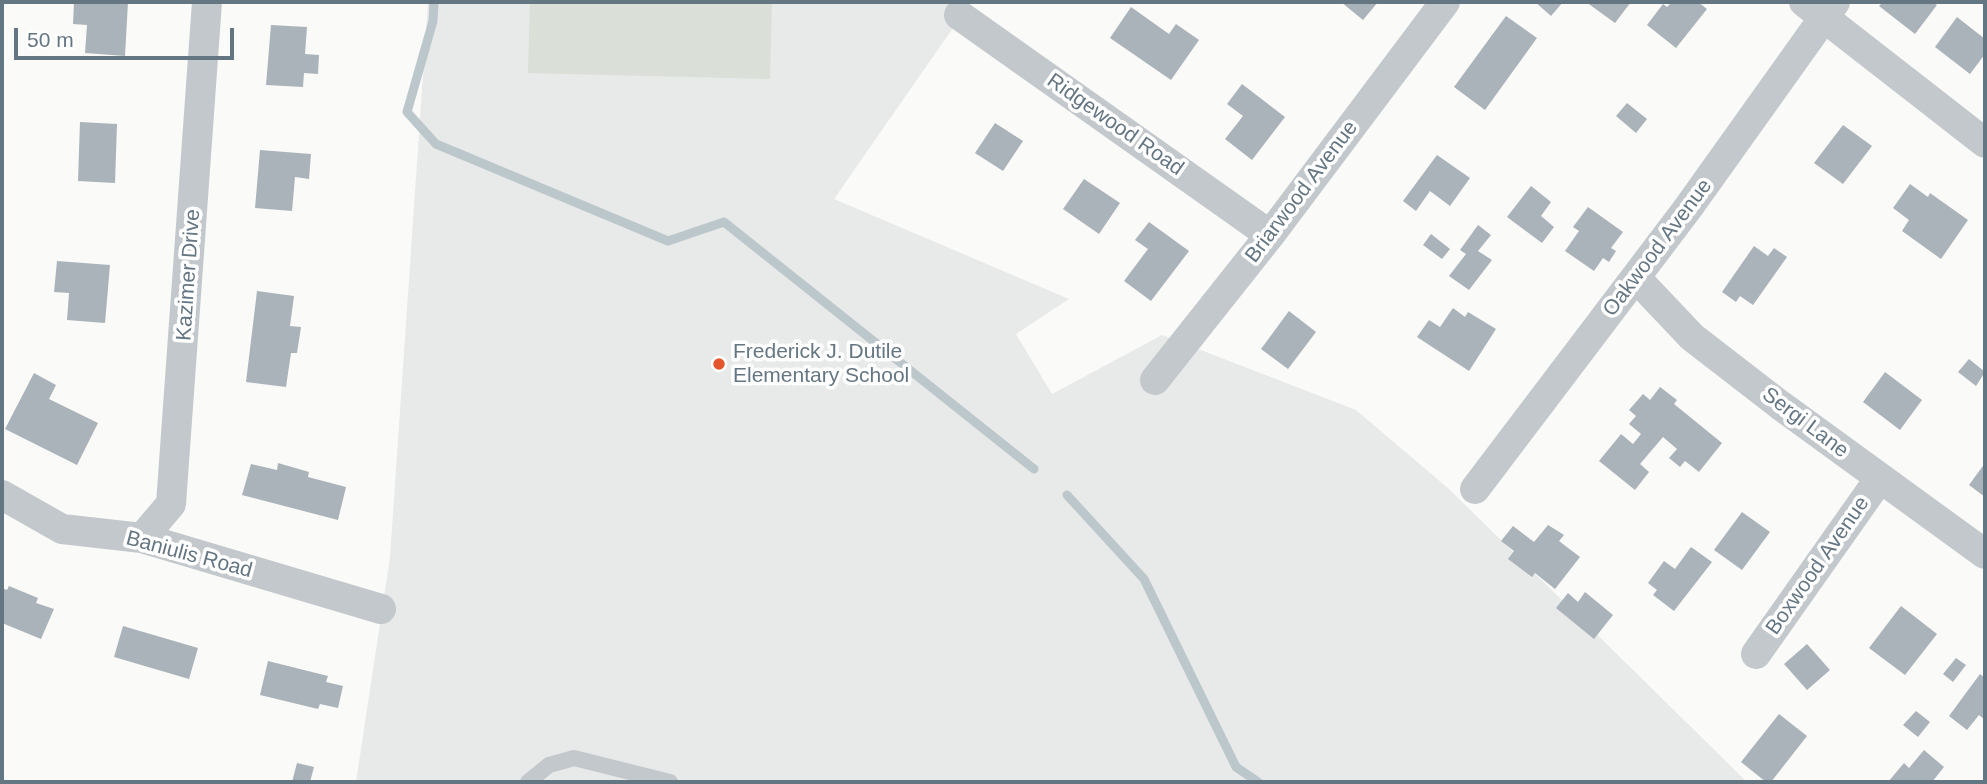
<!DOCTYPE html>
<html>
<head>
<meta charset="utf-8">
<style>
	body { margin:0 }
	#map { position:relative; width:1987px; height:784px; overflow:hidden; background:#fafaf8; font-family:Helvetica,sans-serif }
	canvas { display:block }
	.frame { position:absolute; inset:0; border:4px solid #657683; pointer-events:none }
	.scale { position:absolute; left:14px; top:28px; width:220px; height:32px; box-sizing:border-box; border:4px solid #657683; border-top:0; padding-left:9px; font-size:21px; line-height:24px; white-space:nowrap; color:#657683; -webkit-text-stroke:5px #fff; paint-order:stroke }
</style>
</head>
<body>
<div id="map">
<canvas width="1987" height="784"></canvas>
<div class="frame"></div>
<div class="scale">50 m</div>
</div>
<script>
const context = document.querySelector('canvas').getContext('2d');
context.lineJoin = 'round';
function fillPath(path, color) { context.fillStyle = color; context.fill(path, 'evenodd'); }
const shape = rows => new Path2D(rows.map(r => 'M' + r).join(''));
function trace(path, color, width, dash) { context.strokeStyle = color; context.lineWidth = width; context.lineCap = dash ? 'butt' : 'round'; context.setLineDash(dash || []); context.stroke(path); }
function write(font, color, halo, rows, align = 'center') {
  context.font = font + ' Helvetica,sans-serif'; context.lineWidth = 7; context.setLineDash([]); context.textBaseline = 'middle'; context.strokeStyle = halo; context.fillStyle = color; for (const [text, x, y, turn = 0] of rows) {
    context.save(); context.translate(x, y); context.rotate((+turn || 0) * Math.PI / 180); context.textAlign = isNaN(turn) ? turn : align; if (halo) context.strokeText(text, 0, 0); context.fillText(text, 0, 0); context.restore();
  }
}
fillPath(shape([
	[428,2,971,2,834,199,1069,299,1016,334,1052,394,1162,335,1356,410,1449,489,1747,782,356,782,390,557]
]), '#e8e9e9');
fillPath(shape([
	[530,2,772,2,770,79,528,73]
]), '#dadfd7');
trace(shape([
	[434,2,433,21,407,112,436,144,668,241,724,222,1034,469],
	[1067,495,1144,579,1236,767,1258,782]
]), '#bbc7cb', 9);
fillPath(shape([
	[74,2,128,2,125,56,85,53,87,25,73,24],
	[1341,2,1378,2,1363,20],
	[1535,2,1563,2,1551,16],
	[1586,2,1631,2,1615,23],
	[1672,2,1698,2,1707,9,1676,48,1647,25,1663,4,1667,7],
	[1883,2,1932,2,1937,5,1915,34,1879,6],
	[1131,7,1169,34,1176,24,1199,40,1171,80,1110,38],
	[1506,16,1537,38,1485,110,1454,87],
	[1957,17,1985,39,1985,54,1970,74,1935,47],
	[271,25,307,27,305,54,319,55,318,74,304,73,303,87,266,85],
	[1242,84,1285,117,1252,160,1225,139,1243,116,1227,104],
	[1627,103,1647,119,1636,133,1616,116],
	[80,122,117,124,115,183,78,181],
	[995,123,1023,141,1003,171,975,153],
	[1843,125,1872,146,1843,184,1814,163],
	[260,150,311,154,309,179,295,177,292,211,255,208],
	[1437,155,1470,178,1450,206,1430,191,1416,211,1403,201],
	[1084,179,1120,203,1099,234,1063,209],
	[1910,184,1928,197,1930,193,1968,220,1941,259,1902,231,1909,220,1893,208],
	[1531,186,1551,202,1541,216,1554,227,1542,243,1507,217],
	[1588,207,1623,232,1611,248,1616,251,1609,262,1603,258,1594,271,1565,251,1579,231,1573,227],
	[1149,222,1189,251,1151,301,1124,281,1148,249,1135,240],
	[1478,225,1491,235,1478,251,1492,260,1469,290,1449,276,1466,254,1460,250],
	[1431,234,1450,249,1442,259,1423,245],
	[1754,246,1768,256,1774,248,1787,257,1753,305,1740,296,1736,302,1722,292],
	[57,261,110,265,105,323,67,320,69,293,54,292],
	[257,291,294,296,290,326,301,327,297,353,291,353,286,387,246,382],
	[1453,308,1465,317,1468,312,1496,329,1469,371,1417,337,1429,320,1440,327],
	[1289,311,1316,332,1288,369,1261,349],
	[1969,359,1985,372,1976,386,1958,372],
	[1885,372,1922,400,1900,430,1863,402],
	[34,373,56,385,49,399,98,423,77,465,5,429],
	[1660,387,1677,400,1674,404,1722,443,1699,472,1685,461,1680,467,1669,458,1677,449,1663,437,1640,464,1649,472,1635,490,1599,461,1621,434,1633,444,1641,434,1629,424,1636,416,1629,410,1643,394,1650,400],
	[278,463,309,472,308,477,346,487,338,520,242,495,251,464,277,470],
	[1985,463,1985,497,1969,485],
	[1742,512,1770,532,1742,570,1714,550],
	[1548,525,1564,535,1559,541,1580,557,1555,589,1535,573,1532,577,1508,559,1514,551,1501,541,1513,526,1534,542],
	[1691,547,1712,562,1674,611,1653,595,1657,590,1648,583,1664,561,1675,569],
	[9,586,38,598,36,603,54,609,41,639,2,623,2,588,7,590],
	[1585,592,1613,615,1594,639,1556,608,1568,593,1578,602],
	[1901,606,1937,634,1905,675,1869,648],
	[123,626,198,648,189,679,114,657],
	[1807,644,1830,670,1807,690,1784,664],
	[1956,658,1966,665,1953,682,1943,674],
	[268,661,328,676,326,682,343,686,338,708,320,704,318,709,260,695],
	[1980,674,1985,678,1985,720,1979,715,1967,730,1949,716],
	[1916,711,1930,722,1918,737,1903,725],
	[1779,714,1807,736,1771,782,1766,782,1741,762],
	[1924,750,1944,767,1932,782,1888,782,1904,763,1909,768],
	[297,763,314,767,310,782,292,782]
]), '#aab3b9');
trace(shape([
	[528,782,549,765,574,758,670,782]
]), '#c3c8cc', 16);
trace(shape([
	[1804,2,1985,143],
	[959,15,1270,235],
	[1636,278,1692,337,1780,405,1985,554],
	[1155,380,1270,235,1445,2],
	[1475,489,1688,208,1835,2],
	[2,495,62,529,142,538,381,609],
	[142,538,171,504,207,2],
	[1756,654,1880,478]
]), '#c3c8cc', 30);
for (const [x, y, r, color] of [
	[719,364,7,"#e4572e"]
]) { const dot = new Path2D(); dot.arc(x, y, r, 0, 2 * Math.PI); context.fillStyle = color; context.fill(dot); trace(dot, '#fff', 2.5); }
write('21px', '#657683', '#fff', [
	["Ridgewood Road",1115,125,35],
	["Briarwood Avenue",1302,192,-53],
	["Oakwood Avenue",1658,248,-53],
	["Kazimer Drive",189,275,-86],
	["Sergi Lane",1805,423,37],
	["Baniulis Road",189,555,15],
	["Boxwood Avenue",1818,566,-55]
]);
write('21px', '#657683', '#fff', [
	["Frederick J. Dutile",733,352],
	["Elementary School",733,376]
], 'left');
</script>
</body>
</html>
